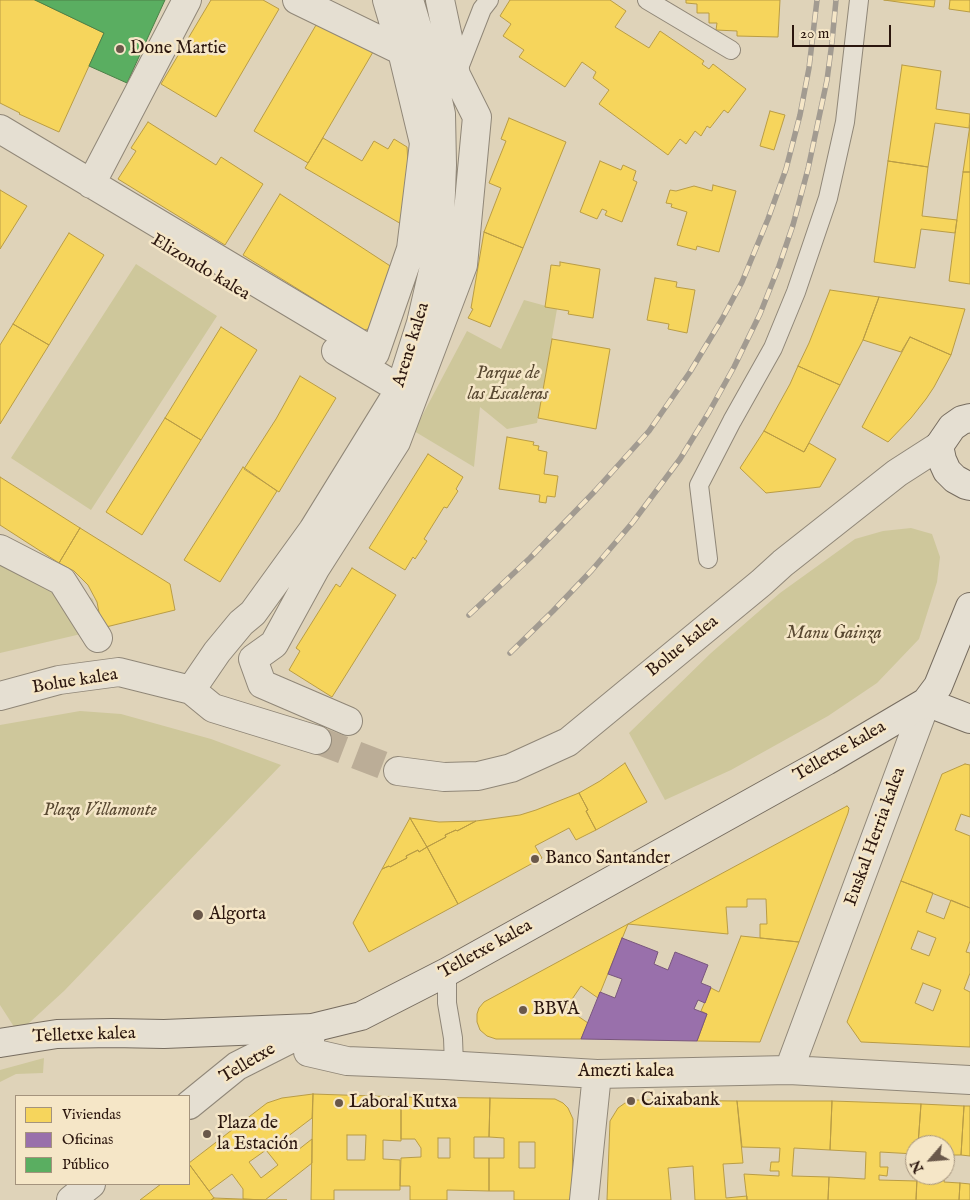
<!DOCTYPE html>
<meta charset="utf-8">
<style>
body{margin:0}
#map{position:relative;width:970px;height:1200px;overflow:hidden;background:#dfd3b9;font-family:"IM FELL English",serif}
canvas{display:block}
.legend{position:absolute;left:15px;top:1095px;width:175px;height:90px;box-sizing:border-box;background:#f5e6c7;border:1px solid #a4937d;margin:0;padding:6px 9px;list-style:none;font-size:15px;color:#2b160e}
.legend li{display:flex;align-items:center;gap:10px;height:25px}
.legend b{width:25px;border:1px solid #a4937d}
.north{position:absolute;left:905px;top:1135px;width:50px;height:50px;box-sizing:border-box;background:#f5e6c7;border:1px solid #a4937d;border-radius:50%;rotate:243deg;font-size:14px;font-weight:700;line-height:20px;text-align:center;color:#2b160e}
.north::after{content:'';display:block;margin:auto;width:18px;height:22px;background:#6a584a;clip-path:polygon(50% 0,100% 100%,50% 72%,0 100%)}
.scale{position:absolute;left:792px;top:25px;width:99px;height:22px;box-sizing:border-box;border:2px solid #2b160e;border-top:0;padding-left:6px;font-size:15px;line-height:18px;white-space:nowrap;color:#2b160e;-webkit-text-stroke:4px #f5e6c7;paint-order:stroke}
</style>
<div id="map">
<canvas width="970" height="1200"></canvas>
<ul class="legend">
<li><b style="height:14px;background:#f6d55c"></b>Viviendas</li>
<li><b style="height:14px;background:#9970ab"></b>Oficinas</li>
<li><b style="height:14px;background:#5aae61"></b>Público</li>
</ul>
<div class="north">N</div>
<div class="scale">20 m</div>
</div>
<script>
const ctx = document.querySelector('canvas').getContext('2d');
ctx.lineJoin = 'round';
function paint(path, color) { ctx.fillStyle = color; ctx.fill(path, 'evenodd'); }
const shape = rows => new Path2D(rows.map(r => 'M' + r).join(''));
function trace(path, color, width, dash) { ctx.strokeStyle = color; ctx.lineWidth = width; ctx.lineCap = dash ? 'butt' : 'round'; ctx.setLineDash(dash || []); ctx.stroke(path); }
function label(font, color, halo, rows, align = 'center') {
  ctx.font = font + ' "IM FELL English",serif'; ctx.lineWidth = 5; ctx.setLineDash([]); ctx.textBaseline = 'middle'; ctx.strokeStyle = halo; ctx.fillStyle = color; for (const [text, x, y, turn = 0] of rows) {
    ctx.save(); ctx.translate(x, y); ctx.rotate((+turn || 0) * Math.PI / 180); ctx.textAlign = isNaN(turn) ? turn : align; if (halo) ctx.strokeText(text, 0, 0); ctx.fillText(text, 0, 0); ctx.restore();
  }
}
const green = shape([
 [136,264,217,316,91,510,11,458],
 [524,300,557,309,537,423,507,429,480,407,474,467,414,431,467,331,501,349],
 [911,528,932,534,940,557,937,582,919,639,877,683,828,716,731,770,665,800,629,733,711,653,780,593,855,539,883,531],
 [0,544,93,599,98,630,0,653],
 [80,711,121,714,211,739,281,765,64,991,18,1033,0,1005,0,725],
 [44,1058,43,1073,16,1074,0,1082,0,1070]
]);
const homes = shape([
 [0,0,35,0,104,33,59,132,19,114,20,113,0,103,0,0],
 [211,0,263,0,279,9,216,117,161,84,211,0],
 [510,0,610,0,626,11,615,27,649,48,660,31,704,61,702,64,709,69,713,64,746,89,728,113,724,110,710,128,707,126,701,136,695,131,686,144,680,139,668,155,599,104,609,90,593,78,596,72,582,62,565,87,519,57,524,50,503,36,511,24,500,16,510,0],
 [686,0,780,0,778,37,737,36,737,31,716,30,717,23,709,23,709,13,697,13,697,4,686,3,686,0],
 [884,0,935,0,934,7,884,0],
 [950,0,970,0,970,12,949,9,950,0],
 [319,20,373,52,308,163,254,131,319,20],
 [902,65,941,71,936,109,970,114,969,128,935,123,928,167,888,161,902,65],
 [770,111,785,115,774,150,760,146,770,111],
 [509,118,566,142,523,248,484,232,501,188,489,183,506,141,501,139,509,118],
 [148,122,216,165,221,157,263,184,225,245,118,179,136,151,131,148,148,122],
 [970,125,970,172,963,172,970,125],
 [323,138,362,161,374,141,388,149,394,139,407,147,409,179,403,225,305,168,323,138],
 [600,161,621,170,623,165,636,171,633,180,637,182,622,222,605,215,607,211,602,209,597,219,580,212,600,161],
 [888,161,928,167,922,216,957,220,955,233,921,229,915,268,874,262,888,161],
 [963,172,970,172,970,284,949,281,963,172],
 [713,185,736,191,719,252,697,246,696,250,677,245,687,212,671,207,672,204,666,203,670,190,676,191,694,186,712,191,713,185],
 [0,190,27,206,0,249,0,190],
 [280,194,401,273,387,324,364,330,243,255,280,194],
 [484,232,523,248,490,327,468,318,473,309,471,308,484,232],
 [69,233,104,255,49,345,13,324,69,233],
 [560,262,600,269,593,318,568,314,569,311,545,307,551,265,560,266,560,262],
 [655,278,677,282,676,287,695,290,687,333,668,329,669,324,647,320,655,278],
 [830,290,879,297,863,340,840,385,798,366,809,343,830,290],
 [879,297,965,309,951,355,910,337,901,352,863,340,879,297],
 [13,324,49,345,0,424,0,345,13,324],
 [221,327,257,350,201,440,165,418,221,327],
 [910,337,951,355,934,387,926,399,911,418,888,442,862,427,910,337],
 [552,339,610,349,596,429,538,418,552,339],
 [798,366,840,385,804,452,764,431,790,384,798,366],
 [300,376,336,398,279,492,244,469,276,419,300,376],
 [165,418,201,440,142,535,106,512,165,418],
 [764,431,804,452,809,443,836,459,820,487,766,493,740,468,764,431],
 [507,437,534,442,533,445,539,446,538,450,547,452,544,474,558,476,555,497,547,496,546,503,539,502,540,495,499,489,507,437],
 [428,454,463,477,456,489,458,491,447,508,444,507,424,539,427,541,415,559,413,557,405,570,369,548,428,454],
 [243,467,277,491,220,582,184,560,243,467],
 [0,477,80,528,59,563,0,525,0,477],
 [80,528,170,584,175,610,102,628,97,602,88,585,74,571,59,563,80,528],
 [352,568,396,595,332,697,289,670,300,651,296,648,336,584,340,587,352,568],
 [625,763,647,802,596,830,586,811,588,810,579,793,600,781,625,763],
 [965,764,970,765,970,817,961,814,955,830,970,836,970,908,901,881,942,774,965,764],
 [579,793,588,810,586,811,596,830,576,840,569,828,535,846,542,858,458,904,427,847,446,837,445,835,456,830,457,831,476,821,520,815,536,810,579,793],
 [847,806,849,808,848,813,799,942,760,938,760,924,767,924,766,899,747,899,747,907,726,907,728,934,628,924,847,806],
 [410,818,439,822,476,821,457,831,456,830,445,835,446,837,427,847,410,818],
 [410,818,427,847,419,852,418,850,406,856,407,858,390,867,389,866,382,869,410,818],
 [427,847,458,904,369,952,353,923,382,869,389,866,390,867,407,858,406,856,418,850,419,852,427,847],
 [901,881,933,893,926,912,944,919,951,900,970,908,970,941,966,952,970,953,970,973,964,989,970,992,970,1047,862,1042,861,1042,847,1022,901,881],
 [918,931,936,938,929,956,911,949,918,931],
 [923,983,941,990,933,1011,915,1003,923,983],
 [628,924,598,998,581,986,566,1008,588,1023,581,1039,496,1039,487,1036,480,1030,477,1022,477,1014,479,1008,484,1002,628,924],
 [741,936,799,942,760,1042,697,1041,707,1014,701,1011,711,988,719,992,741,936],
 [313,1094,312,1118,287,1137,298,1150,312,1139,312,1163,265,1200,243,1199,243,1189,232,1174,209,1191,189,1164,189,1163,267,1103,282,1098,313,1094],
 [266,1150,278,1165,261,1178,249,1162,266,1150],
 [313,1094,401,1097,401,1141,383,1140,383,1159,400,1160,400,1190,334,1190,334,1200,311,1200,313,1094],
 [347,1135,366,1135,365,1160,347,1160,347,1135],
 [401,1097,490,1098,489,1137,474,1137,474,1158,489,1158,489,1191,447,1190,447,1200,410,1200,410,1186,400,1186,401,1158,421,1157,421,1148,415,1139,401,1139,401,1097],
 [438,1138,450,1138,450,1158,438,1158,438,1138],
 [490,1098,555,1099,563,1103,568,1108,573,1119,572,1200,514,1200,514,1191,489,1191,489,1158,504,1158,504,1138,489,1137,490,1098],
 [519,1142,535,1142,535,1168,519,1168,519,1142],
 [633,1100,737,1101,743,1163,723,1164,726,1198,747,1196,747,1200,695,1200,693,1166,668,1168,671,1200,607,1200,610,1121,618,1108,625,1103,633,1100],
 [737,1101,832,1101,830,1150,794,1148,792,1176,829,1177,828,1200,747,1200,744,1174,779,1176,779,1171,770,1171,771,1162,779,1162,780,1148,742,1147,737,1101],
 [832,1101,921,1104,918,1145,915,1145,915,1154,880,1152,880,1167,888,1167,887,1176,879,1175,879,1180,917,1181,916,1200,828,1200,829,1177,865,1179,866,1152,830,1150,832,1101],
 [921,1104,964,1106,961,1155,945,1155,945,1163,945,1145,918,1145,921,1104],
 [964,1106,970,1106,970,1156,961,1155,964,1106],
 [189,1164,214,1198,211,1200,140,1200,161,1184,189,1184,189,1164],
 [917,1175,945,1175,944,1182,960,1183,959,1200,916,1200,917,1175],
 [960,1183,970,1184,970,1200,959,1200,960,1183],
 [214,1198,265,1200,287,1200,211,1200,214,1198]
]);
const offices = shape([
 [622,938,658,952,654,964,668,970,675,952,708,965,701,983,711,987,705,1003,698,1000,694,1009,707,1014,697,1041,581,1039,600,992,615,998,622,979,608,974,622,938]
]);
const public = shape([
 [35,0,165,0,127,83,89,66,104,33,35,0]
]);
const streetTunnel = shape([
 [317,740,398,771]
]);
const lane = shape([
 [647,0,731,50],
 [457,73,482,9,489,0],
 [708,559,699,485,732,421,773,348,796,292,828,198,845,122,859,0],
 [447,972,447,1003,453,1038,454,1065]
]);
const street = shape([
 [297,0,402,51],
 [0,129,375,353,411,249,424,143,402,51,387,0],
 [91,184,187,0],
 [336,351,400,389],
 [0,549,62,581,98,638],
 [191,690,217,652,241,623,253,613,313,530,400,389,421,323,439,245,442,165,441,114,435,87,409,0],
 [0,696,59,680,119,672,191,690,213,708,317,740],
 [348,721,262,684,253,659,274,644,315,569,396,442,463,265,477,117,456,75,440,0],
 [398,771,444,777,478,776,511,768,568,742,761,583,783,563,897,473,939,446],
 [312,1028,308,1052,347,1061,445,1065,597,1074,789,1070,970,1080],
 [789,1070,926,702],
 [189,1105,237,1066,312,1028],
 [71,1200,91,1184],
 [584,1200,597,1074]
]);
const secondary = shape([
 [970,418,962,420,952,427,939,446,942,460,947,471,955,479,966,485,970,486],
 [926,702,970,719],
 [0,1043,57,1034,112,1033,164,1034,312,1028,361,1016,447,972,826,761,926,702,938,686,970,607]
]);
const rail = shape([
 [469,615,530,558,595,491,649,431,690,372,722,319,742,282,768,219,786,169,800,115,809,68,817,0],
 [510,653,553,611,592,570,633,522,680,459,709,412,734,367,760,314,779,266,793,225,808,169,827,80,832,42,836,0]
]);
const markers = [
 [120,49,5,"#6a584a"],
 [535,859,5,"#6a584a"],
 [198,915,6,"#6a584a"],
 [523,1010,5,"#6a584a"],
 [631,1101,5,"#6a584a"],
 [339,1103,5,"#6a584a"],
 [207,1134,5,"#6a584a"]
];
const poiNames = [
 ["Done Martie",130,49],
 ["Banco Santander",545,859],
 ["Algorta",209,915],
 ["BBVA",533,1010],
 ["Caixabank",641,1101],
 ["Laboral Kutxa",349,1103],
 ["Plaza de",217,1124],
 ["la Estación",217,1145]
];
const streetNames = [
 ["Elizondo kalea",200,268,31],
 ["Arene kalea",412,345,-73],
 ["Bolue kalea",683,647,-39],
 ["Bolue kalea",75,682,-9],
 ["Telletxe kalea",840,752,-30],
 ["Euskal Herria kalea",876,837,-70],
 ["Telletxe kalea",486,950,-29],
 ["Telletxe kalea",84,1036,-2],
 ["Telletxe",248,1064,-31],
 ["Amezti kalea",626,1072]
];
const parkNames = [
 ["Parque de",508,374],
 ["las Escaleras",508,395],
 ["Manu Gainza",834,634],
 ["Plaza Villamonte",100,811]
];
paint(green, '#cec79b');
paint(homes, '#f6d55c');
trace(homes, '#b99c45', 1);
paint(offices, '#9970ab');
trace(offices, '#78557c', 1);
paint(public, '#5aae61');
trace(public, '#4c8048', 1);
trace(streetTunnel, '#bbad97', 28, [28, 14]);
trace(lane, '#908778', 20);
trace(street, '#908778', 30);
trace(secondary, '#776d60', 30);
trace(lane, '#e5dfd2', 18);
trace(street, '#e5dfd2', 28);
trace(secondary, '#e5dfd2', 28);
trace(rail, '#a29b91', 5.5);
trace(rail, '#f5e6c7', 4, [11]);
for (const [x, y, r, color] of markers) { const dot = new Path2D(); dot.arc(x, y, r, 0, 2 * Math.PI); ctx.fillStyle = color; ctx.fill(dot); trace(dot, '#f5e6c7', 2); }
label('18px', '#2b160e', '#f5e6c7', poiNames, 'left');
label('18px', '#2b160e', '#f5e6c7', streetNames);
label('italic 18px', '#584831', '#f5e6c7', parkNames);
</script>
